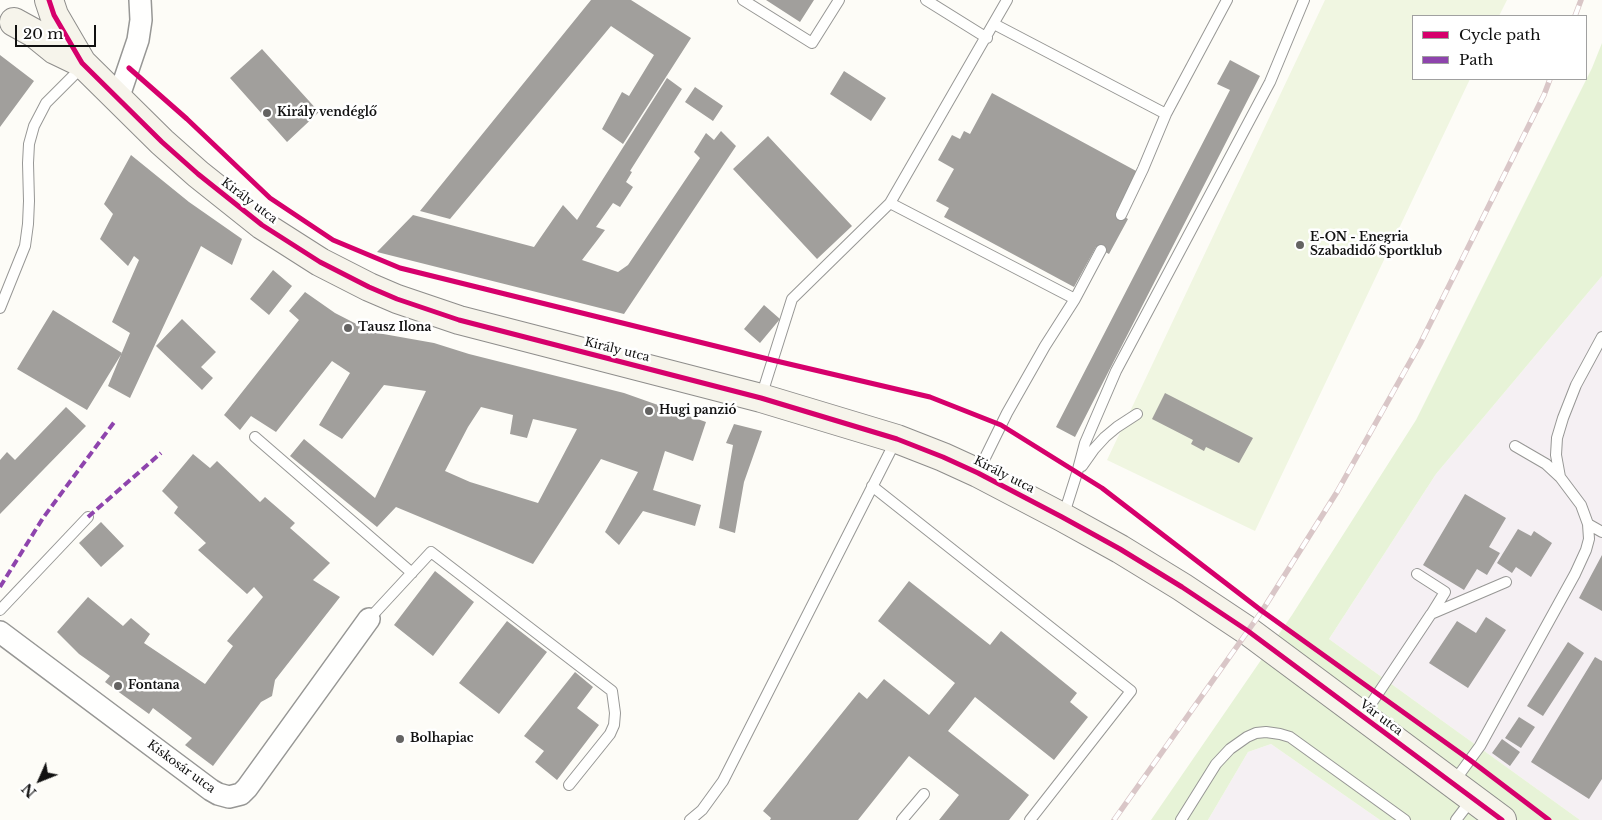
<!DOCTYPE html>
<meta charset="utf-8">
<style>
body{margin:0}
#map{position:relative;width:1602px;height:820px;overflow:hidden;background:#fdfcf7;font-family:"Libre Baskerville",serif}
canvas{display:block}
.legend{position:absolute;left:1412px;top:15px;width:175px;height:65px;box-sizing:border-box;background:#fff;border:1px solid #a0a0a0;margin:0;padding:6px 9px;list-style:none;font-size:15px;color:#111}
.legend li{display:flex;align-items:center;gap:10px;height:25px}
.legend b{width:25px;border:1px solid #a0a0a0}
.north{position:absolute;left:15px;top:755px;width:50px;height:50px;-webkit-text-stroke:4px #fff;paint-order:stroke;rotate:226deg;font-size:14px;font-weight:700;line-height:20px;text-align:center;color:#111}
.north::after{content:'';display:block;margin:auto;width:18px;height:22px;background:#111;clip-path:polygon(50% 0,100% 100%,50% 72%,0 100%)}
.scale{position:absolute;left:15px;top:25px;width:81px;height:22px;box-sizing:border-box;border:2px solid #111;border-top:0;padding-left:6px;font-size:15px;line-height:18px;white-space:nowrap;color:#111;-webkit-text-stroke:4px #fff;paint-order:stroke}
</style>
<div id="map">
<canvas width="1602" height="820"></canvas>
<ul class="legend">
<li><b style="height:6px;background:#d6006c"></b>Cycle path</li>
<li><b style="height:6px;background:#8e44ad"></b>Path</li>
</ul>
<div class="north">N</div>
<div class="scale">20 m</div>
</div>
<script>
const ctx = document.querySelector('canvas').getContext('2d');
ctx.lineJoin = 'round';
function paint(path, color) { ctx.fillStyle = color; ctx.fill(path, 'evenodd'); }
const shape = rows => new Path2D(rows.map(r => 'M' + r).join(''));
function trace(path, color, width, dash) { ctx.strokeStyle = color; ctx.lineWidth = width; ctx.lineCap = dash ? 'butt' : 'round'; ctx.setLineDash(dash || []); ctx.stroke(path); }
function label(font, color, halo, rows, align = 'center') {
  ctx.font = font + ' "Libre Baskerville",serif'; ctx.lineWidth = 5; ctx.setLineDash([]); ctx.textBaseline = 'middle'; ctx.strokeStyle = halo; ctx.fillStyle = color; for (const [text, x, y, turn = 0] of rows) {
    ctx.save(); ctx.translate(x, y); ctx.rotate((+turn || 0) * Math.PI / 180); ctx.textAlign = isNaN(turn) ? turn : align; if (halo) ctx.strokeText(text, 0, 0); ctx.fillText(text, 0, 0); ctx.restore();
  }
}
const industrial = shape([
 [1602,276,1602,820,1580,820,1329,639,1436,474],
 [1271,744,1380,820,1208,820,1248,752]
]);
const green = shape([
 [1602,43,1602,276,1436,474,1329,639,1580,820,1380,820,1271,744,1248,752,1208,820,1151,820,1292,615,1416,420,1592,68]
]);
const pitch = shape([
 [1325,0,1507,0,1499,16,1413,16,1413,79,1470,79,1255,531,1107,460]
]);
const building = shape([
 [591,0,631,0,691,38,623,144,602,129,622,92,629,96,654,55,611,26,450,219,420,211],
 [766,0,814,0,800,22],
 [262,49,319,112,287,142,230,78],
 [0,55,34,81,0,127],
 [1230,60,1260,76,1075,437,1056,427,1230,90,1217,84],
 [844,71,886,98,871,121,830,94],
 [667,78,682,89,630,171,632,172,626,182,633,187,620,207,613,203,596,227,605,230,582,260,618,272,628,265,700,158,694,152,706,133,714,140,721,131,736,146,624,314,377,252,413,215,534,247,563,205,577,220],
 [695,87,723,106,713,121,685,102],
 [992,93,1138,172,1116,212,1128,219,1109,254,1096,247,1074,287,944,217,949,208,936,201,954,169,938,160,952,135,960,139,964,131,970,134],
 [768,136,852,226,817,259,733,169],
 [131,155,189,202,242,239,232,265,201,246,130,398,108,386,130,333,112,322,139,260,134,256,128,266,100,239,113,214,104,204],
 [273,270,292,286,269,315,250,299],
 [305,292,335,313,372,332,434,343,469,354,624,393,706,422,693,461,665,451,653,490,701,505,695,526,643,511,619,545,605,532,638,472,601,459,533,564,396,507,377,527,290,456,304,439,375,498,426,391,384,385,342,439,319,425,350,373,332,361,276,432,251,416,240,430,224,415,299,320,289,311],
 [481,407,513,415,510,434,527,438,533,419,577,429,538,503,470,482,445,471,468,427],
 [764,305,780,319,760,343,744,329],
 [53,310,122,353,87,410,17,369],
 [182,319,216,352,201,367,213,378,202,390,156,346],
 [1165,393,1253,438,1239,463,1206,447,1204,451,1191,444,1193,440,1152,419],
 [66,407,86,426,0,514,0,460,7,452,15,460],
 [734,424,762,431,744,482,735,533,719,528,733,445,726,443],
 [193,454,210,468,217,461,260,502,265,497,295,523,290,528,330,563,313,580,340,597,275,680,272,696,261,702,213,766,185,745,192,738,153,708,149,714,105,682,110,676,79,654,57,632,88,597,123,626,131,618,150,634,144,643,205,684,233,646,227,641,263,597,254,587,247,594,198,550,206,543,174,513,178,507,162,491],
 [1465,494,1506,518,1489,547,1500,553,1487,575,1477,569,1464,590,1423,565],
 [101,522,124,546,101,567,79,543],
 [1518,529,1531,536,1534,531,1552,543,1531,577,1516,567,1512,573,1497,563],
 [1602,555,1602,611,1579,598],
 [435,571,474,602,433,656,394,625],
 [909,581,990,645,1001,631,1077,693,1070,702,1088,717,1054,760,975,697,948,731,1029,795,1009,820,939,820,959,795,909,756,858,820,770,820,771,818,763,811,859,692,867,699,884,679,929,715,955,683,878,621],
 [1486,617,1506,630,1468,688,1429,663,1457,621,1476,633],
 [507,621,547,652,499,714,459,683],
 [1568,642,1584,653,1543,716,1527,706],
 [1595,657,1602,661,1602,779,1589,799,1531,762],
 [575,672,593,687,577,708,599,725,557,780,535,762,544,751,524,736],
 [1519,717,1535,727,1521,748,1505,738],
 [1502,739,1520,752,1510,766,1492,753]
]);
const service = shape([
 [743,0,812,43,839,0],
 [926,0,987,38],
 [994,24,1166,114],
 [890,203,1075,299],
 [1121,215,1143,169,1166,114,1227,0],
 [0,308,25,246,28,224,29,201,28,163,29,144,34,126,46,103,83,66],
 [761,397,792,299,890,203,1007,0],
 [255,437,412,573],
 [1515,446,1546,464,1560,477],
 [1082,466,1094,449,1105,437,1117,427,1137,414],
 [978,472,1007,413,1045,346,1075,299,1101,250],
 [872,486,1131,691,1030,820],
 [1063,517,1077,473,1085,443,1116,371,1270,82,1304,0],
 [1588,524,1602,532],
 [1417,574,1445,592,1432,613],
 [0,610,88,517],
 [369,619,431,552,612,691,615,713,614,725,610,734,569,785],
 [1363,716,1431,614,1506,582],
 [1453,783,1480,746,1575,574,1586,550,1589,539,1588,524,1581,505,1560,477,1556,455,1557,438,1563,418,1576,385,1602,337],
 [690,820,702,810,723,781,896,440],
 [902,820,924,794],
 [1181,820,1216,764,1230,749,1247,737,1256,733,1266,732,1280,734,1290,737,1405,820],
 [1456,820,1472,799]
]);
const minor = shape([
 [118,99,138,40,141,20,140,0],
 [0,632,211,790,218,794,229,797,241,794,247,788,369,619]
]);
const secondary = shape([
 [49,0,54,15,82,63,162,142,198,174,262,225,320,262,369,287,397,299,459,320,761,398,897,439,943,457,978,473,1062,517,1120,549,1182,587,1248,631,1502,820],
 [14,22,34,33,55,50,80,62]
]);
const rail = shape([
 [1575,16,1581,0],
 [1114,820,1262,611,1337,492,1420,344,1544,95,1550,79]
]);
const quiet = shape([
 [88,517,161,453],
 [0,587,43,518,115,421]
]);
const cycleway = shape([
 [49,0,54,15,82,63,162,142,198,174,262,225,320,262,369,287,397,299,459,320,761,398,897,439,943,457,978,473,1062,517,1120,549,1182,587,1248,631,1502,820],
 [129,68,187,119,270,198,333,240,400,268,772,360,930,397,1001,425,1102,488,1262,611,1470,760,1549,820]
]);
const markers = [
 [267,113,5,"#646362"],
 [1300,245,5,"#646362"],
 [348,328,5,"#646362"],
 [649,411,5,"#646362"],
 [118,686,5,"#646362"],
 [400,739,5,"#646362"]
];
const poiNames = [
 ["Király vendéglő",277,113],
 ["E-ON - Enegria",1310,238],
 ["Szabadidő Sportklub",1310,252],
 ["Tausz Ilona",358,328],
 ["Hugi panzió",659,411],
 ["Fontana",128,686],
 ["Bolhapiac",410,739]
];
const streetNames = [
 ["Király utca",249,201,37],
 ["Király utca",617,350,14],
 ["Király utca",1004,475,27],
 ["Vár utca",1381,718,37],
 ["Kiskosár utca",181,767,36]
];
paint(industrial, '#f5f0f3');
paint(green, '#e7f3d7');
paint(pitch, '#f0f6e1');
paint(building, '#a19f9c');
trace(service, '#979795', 12);
trace(minor, '#979795', 24);
trace(secondary, '#8e8d8b', 30);
trace(service, '#fffffe', 10);
trace(minor, '#fffffe', 21);
trace(secondary, '#f6f4eb', 28);
trace(rail, '#d9c6c7', 5.5);
trace(rail, '#fff', 4, [11]);
trace(quiet, '#8e44ad', 4, [8, 4]);
trace(cycleway, '#d6006c', 5);
for (const [x, y, r, color] of markers) { const dot = new Path2D(); dot.arc(x, y, r, 0, 2 * Math.PI); ctx.fillStyle = color; ctx.fill(dot); trace(dot, '#fff', 2); }
label('bold 12px', '#111', '#fff', poiNames, 'left');
label('12px', '#111', '#fff', streetNames);
</script>
